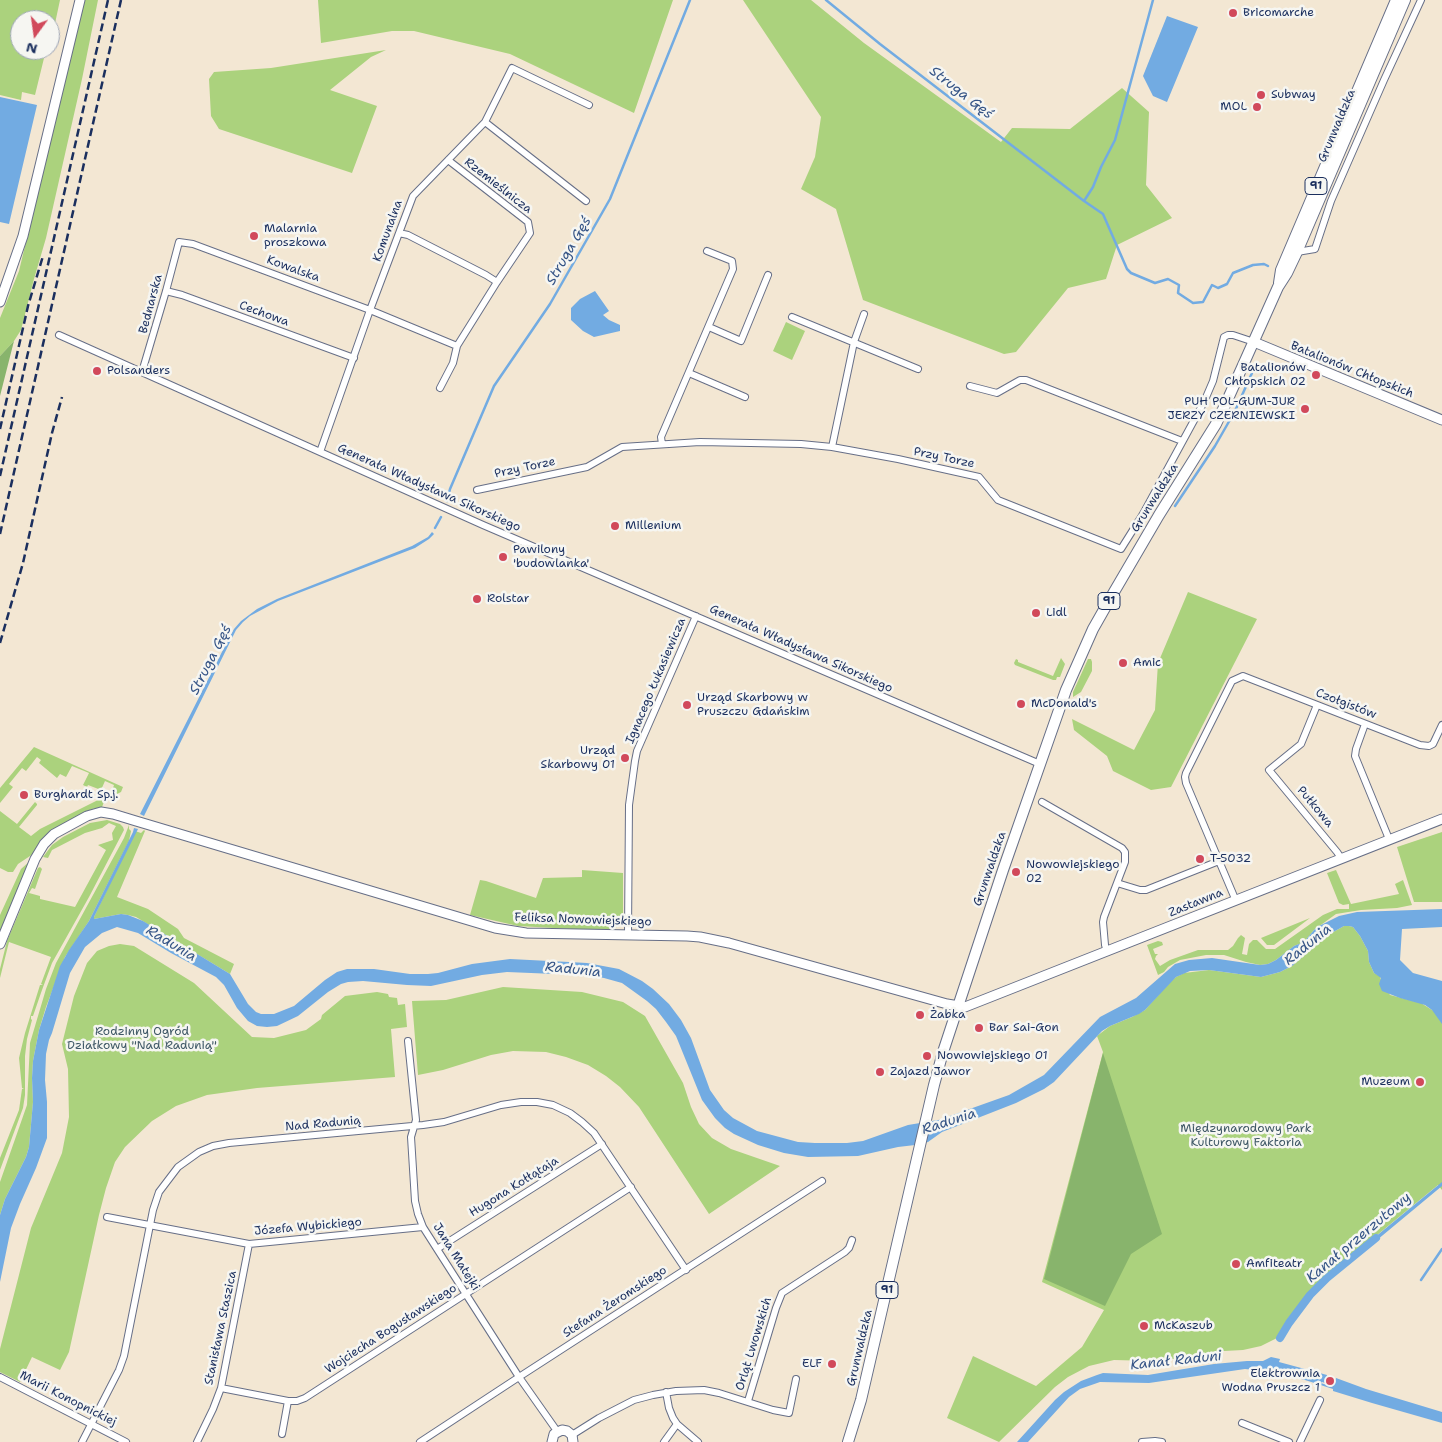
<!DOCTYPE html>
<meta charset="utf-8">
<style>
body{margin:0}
#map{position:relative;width:1442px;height:1442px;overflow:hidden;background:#f3e7d3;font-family:"Shantell Sans",sans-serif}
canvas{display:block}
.north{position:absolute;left:10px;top:10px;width:50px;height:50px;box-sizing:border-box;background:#f6f6f2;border:1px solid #9ea6b7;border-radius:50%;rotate:194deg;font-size:14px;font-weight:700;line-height:20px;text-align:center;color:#1b2f5e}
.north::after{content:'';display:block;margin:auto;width:18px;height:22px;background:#d1495b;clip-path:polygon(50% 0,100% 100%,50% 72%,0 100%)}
</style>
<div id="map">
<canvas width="1442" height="1442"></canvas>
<div class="north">N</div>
</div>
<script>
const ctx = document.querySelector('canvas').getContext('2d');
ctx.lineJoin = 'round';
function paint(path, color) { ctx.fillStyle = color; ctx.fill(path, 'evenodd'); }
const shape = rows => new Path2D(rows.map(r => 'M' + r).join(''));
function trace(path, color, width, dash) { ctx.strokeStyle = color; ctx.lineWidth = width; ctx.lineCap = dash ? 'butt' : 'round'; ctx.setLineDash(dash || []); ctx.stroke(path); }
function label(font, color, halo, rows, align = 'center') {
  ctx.font = font + ' "Shantell Sans",sans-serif'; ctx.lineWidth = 5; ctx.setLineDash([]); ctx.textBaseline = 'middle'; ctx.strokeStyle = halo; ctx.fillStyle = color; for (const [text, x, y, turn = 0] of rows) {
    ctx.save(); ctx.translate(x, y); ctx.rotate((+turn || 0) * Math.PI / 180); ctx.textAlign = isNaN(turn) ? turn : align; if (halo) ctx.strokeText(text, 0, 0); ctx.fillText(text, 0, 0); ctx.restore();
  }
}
const green = shape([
 [0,0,60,0,50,47,50,20,20,20,20,50,46,50,35,95,22,92,21,100,0,95],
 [84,0,98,0,82,79,46,238,34,279,21,330,14,341,0,356,0,318,19,271],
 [318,0,673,0,634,113,510,54,414,31,392,31,321,43],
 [743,0,811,0,864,43,1001,142,1012,128,1070,129,1122,88,1149,112,1146,185,1172,218,1117,245,1106,279,1068,288,1016,352,1004,354,863,300,836,209,801,189,815,157,821,117],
 [386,50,371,57,330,90,377,106,352,173,219,129,211,116,209,79,214,72,271,68],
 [786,322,805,331,792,360,773,351],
 [1188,592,1257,619,1171,787,1151,790,1113,771,1107,756,1074,730,1072,719,1134,750,1155,710,1158,663],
 [1061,658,1065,664,1060,677,1057,677,1056,680,1053,680,1015,665,1014,663,1016,659,1018,660,1018,662,1053,676],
 [1088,659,1091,659,1092,662,1092,671,1081,692,1073,697,1073,692],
 [34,747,123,787,121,792,113,796,114,792,112,791,114,785,105,781,101,790,88,785,87,787,83,785,89,773,72,766,66,777,60,774,57,778,39,763,41,760,37,757,26,771,22,768,9,784,13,787,0,803,0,788],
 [100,799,104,802,102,807,92,809,61,825,41,841,33,854,18,864,13,872,8,872,0,868,0,811,17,824,35,802,37,804,37,805,19,827,31,836,40,829],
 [107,820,120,824,123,827,124,830,89,897,52,963,42,990,33,1016,31,1016,31,1019,32,1020,27,1039,25,1056,25,1095,23,1108,0,1170,0,1158,19,1110,22,1089,24,1089,22,1088,19,1058,25,1033,40,985,43,985,41,984,51,957,9,942,0,978,0,969,7,941,38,868,40,867,42,869,35,889,32,888,29,893,40,896,40,899,75,907,106,850,98,845,113,840,112,833,116,826,109,823,102,828,85,833,52,850,48,858,43,857,52,845,63,837,90,823],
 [129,825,129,829,131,831,129,841,89,921,65,957,46,1007,39,1030,33,1061,32,1078,33,1102,29,1147,26,1157,5,1199,0,1215,0,1182,27,1105,30,1043,46,989,56,963,124,838],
 [144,830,145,831,117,897,148,909,178,929,184,938,234,964,230,974,136,917,128,915,121,914,94,919,94,917,135,831,141,833],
 [1442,832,1442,902,1414,902,1397,847],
 [30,861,1,931,0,930,0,915,21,869],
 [582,870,623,873,623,914,620,925,615,928,608,931,518,926,470,915,480,880,486,881,536,898,543,878,582,877],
 [1336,870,1351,904,1399,894,1395,884,1403,880,1412,905,1397,908,1361,910,1336,914,1314,930,1304,942,1294,946,1276,960,1268,964,1260,965,1246,962,1224,955,1206,955,1180,960,1168,967,1164,972,1158,975,1147,945,1158,941,1162,942,1163,945,1153,949,1155,954,1158,954,1156,956,1155,959,1160,966,1170,960,1198,950,1228,950,1233,946,1238,938,1241,935,1245,938,1242,954,1247,955,1249,944,1253,940,1257,940,1266,949,1275,949,1323,915,1337,909,1349,909,1349,904,1343,905,1339,903,1327,873],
 [1310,918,1274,945,1267,945,1261,938],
 [1344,926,1349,926,1353,927,1360,936,1368,951,1369,962,1374,973,1380,976,1381,980,1390,995,1421,1003,1432,1010,1442,1013,1442,1190,1438,1185,1326,1277,1289,1317,1277,1338,1261,1346,1243,1350,1224,1351,1181,1358,1153,1361,1114,1360,1089,1366,1068,1377,1055,1387,999,1442,947,1418,973,1356,1036,1386,1082,1347,1104,1310,1042,1282,1103,1052,1097,1036,1110,1026,1132,1017,1145,1010,1170,982,1176,977,1184,973,1209,970,1261,977,1280,972,1292,966,1328,935],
 [120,944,134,946,194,983,252,1037,274,1038,306,1030,321,1019,322,1015,345,996,377,992,388,994,389,997,397,998,398,1005,405,1004,407,1027,391,1029,395,1077,257,1088,207,1095,176,1106,152,1121,125,1147,115,1162,106,1188,99,1215,69,1352,60,1370,32,1357,20,1382,0,1372,0,1349,31,1228,62,1153,69,1117,68,1069,62,1044,74,996,87,963,97,951,109,946],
 [503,987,582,992,623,1002,645,1016,683,1083,691,1107,699,1124,712,1138,731,1149,780,1166,709,1214,639,1107,620,1087,606,1076,588,1065,566,1057,546,1052,513,1051,491,1055,443,1070,418,1075,412,1001,446,1000]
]);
const forest = shape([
 [14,341,0,396,0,356],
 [1103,1053,1162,1234,1131,1254,1105,1306,1044,1279]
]);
const water = shape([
 [1167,16,1198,27,1167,102,1153,96,1143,76],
 [0,97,37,105,9,224,0,222],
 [595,291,609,311,603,315,609,320,620,325,620,331,594,337,583,331,571,320,571,308,580,299],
 [432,532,434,534,429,539,415,548,278,601,250,616,243,622,236,630,144,816,140,814,227,642,234,629,241,621,257,609,277,599,412,546,428,537],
 [134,828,138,829,94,917,94,919,121,914,128,915,143,921,230,974,248,1004,256,1012,261,1014,274,1014,294,1006,325,980,337,972,347,969,374,969,410,974,428,974,438,973,472,964,510,959,569,962,587,963,619,969,642,981,653,989,669,1004,681,1020,691,1038,710,1090,724,1110,733,1118,757,1131,798,1142,815,1143,847,1143,863,1141,908,1125,944,1119,950,1116,1009,1095,1044,1075,1100,1017,1136,998,1175,964,1189,960,1212,958,1260,965,1268,964,1276,960,1294,946,1304,942,1314,930,1319,926,1339,916,1357,912,1442,909,1442,927,1402,929,1400,960,1413,973,1442,981,1442,1024,1432,1010,1425,1005,1400,998,1382,991,1379,984,1381,978,1374,973,1369,962,1368,951,1360,936,1353,927,1349,926,1344,926,1328,935,1292,966,1280,972,1261,977,1209,970,1190,971,1176,977,1145,1010,1139,1014,1110,1026,1102,1031,1054,1082,1044,1089,1016,1103,942,1132,928,1142,915,1145,898,1147,858,1156,808,1157,784,1153,758,1145,734,1134,725,1128,715,1118,702,1100,676,1036,666,1022,656,1009,647,1001,622,983,604,978,576,973,555,974,507,972,482,975,431,986,407,985,363,981,348,982,341,984,328,992,298,1016,277,1026,267,1027,257,1026,248,1021,237,1008,224,985,216,977,171,953,138,933,117,927,102,933,85,947,70,973,52,1033,49,1040,46,1054,45,1080,47,1102,47,1138,36,1168,20,1204,11,1228,0,1282,0,1215,5,1199,26,1157,29,1147,33,1102,32,1078,33,1061,39,1030,60,966,69,950,89,921,133,832],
 [1442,1182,1442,1186,1371,1245,1369,1242],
 [1271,1357,1280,1359,1279,1362,1327,1375,1325,1383,1322,1382,1321,1383,1332,1387,1336,1378,1366,1389,1442,1412,1442,1423,1372,1403,1333,1391,1333,1389,1305,1380,1274,1372,1245,1369,1149,1383,1100,1382,1080,1389,1069,1397,1028,1442,1017,1442,1055,1400,1064,1392,1081,1381,1097,1375,1103,1373,1148,1375,1214,1364,1247,1361,1263,1361]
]);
const stream = shape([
 [826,0,880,44,1084,201,1103,214,1127,269,1131,273,1155,283,1168,279,1179,285,1178,293,1193,303,1203,302,1212,285,1218,288,1227,284,1233,273,1253,265,1264,264,1268,266],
 [1084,201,1093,187,1101,167,1115,140,1153,0],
 [447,501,450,489,494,386,550,304,610,199,690,0],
 [1175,506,1215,446,1235,411,1256,364],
 [435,528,441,517],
 [1421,1280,1442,1249]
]);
const canal = shape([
 [1280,1338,1289,1323,1310,1295,1327,1278,1376,1238]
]);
const street = shape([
 [485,122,586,201],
 [399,233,408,235,486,275,497,282],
 [1297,252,1315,249,1331,201,1384,80,1421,0],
 [166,291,182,295,354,358],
 [792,317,918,369],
 [709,327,741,341,768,275],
 [59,335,483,525,1040,764],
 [142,372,166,291,179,242,193,244,370,310,457,346],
 [689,373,745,397],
 [970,386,997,393,1020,380,1026,380,1182,441],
 [440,388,453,363,457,346,497,282,530,233,528,222,448,160],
 [662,444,661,437,733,269,732,261,707,251],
 [832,447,854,342,864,314],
 [320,452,370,310,413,196,485,122,512,68,589,105],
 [477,490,587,467,622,447,700,442,801,444,832,447,898,459,979,477,998,500,1121,549,1143,514,1204,402,1213,381,1224,337,1228,335,1233,335,1254,342],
 [1317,705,1301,744,1269,770,1337,852,1341,858],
 [1365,724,1356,749,1355,756,1389,839],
 [1042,802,1122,848,1125,852,1125,862,1104,917,1103,922,1105,945,1107,952],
 [1117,883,1140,890,1146,890,1219,861],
 [1236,901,1186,783,1185,777,1186,773,1232,681,1243,676,1420,745,1429,746,1433,744,1442,725],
 [628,934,629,805,635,761,637,751,696,616],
 [408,1041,416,1120,411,1137,415,1201,418,1214,423,1227,437,1249,519,1377,557,1431],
 [107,1217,249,1244,423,1227],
 [437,1249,602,1144],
 [0,1377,126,1442],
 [221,1388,288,1401,297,1401,305,1398,631,1187],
 [666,1392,669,1408,673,1418,677,1424,698,1442],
 [748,1401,776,1308,782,1293,845,1252,849,1248,852,1240],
 [1242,1423,1289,1442],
 [282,1434,288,1401],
 [572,1435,599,1418,634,1400,653,1395,676,1391,704,1390,719,1393,773,1410,789,1413,796,1379],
 [82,1442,119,1370,124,1356,153,1210,159,1192,178,1167,199,1152,213,1146,229,1143,423,1125,444,1122,501,1105,521,1102,537,1102,553,1105,570,1113,582,1122,594,1133,686,1270],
 [197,1442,213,1409,221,1388,249,1244],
 [420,1442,519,1377,822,1181],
 [664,1442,677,1424],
 [1142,1442,1155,1441,1162,1442],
 [1300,1442,1320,1400]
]);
const secondary = shape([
 [0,302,23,236,80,0],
 [1254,342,1442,420],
 [0,944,35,859,44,844,54,834,87,816,101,812,113,814,136,821,495,928,526,933,687,936,700,937,729,943,947,1004,965,1007,1442,819],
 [552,1442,554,1434,562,1430,567,1431,572,1435,573,1442]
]);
const primary = shape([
 [1279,283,1281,270,1396,0],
 [848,1442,861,1400,934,1085,943,1052,1003,870,1066,690,1093,629,1114,592,1159,515,1216,424,1227,401,1278,287,1287,273,1297,252,1405,0]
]);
const rail = shape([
 [0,429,28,306,43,256],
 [0,476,108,0],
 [0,534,121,0],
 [0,643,23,563,52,433,62,397]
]);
const markers = [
 [1233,13,5,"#d1495b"],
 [1261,95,5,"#d1495b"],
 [1257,107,5,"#d1495b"],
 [254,236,5,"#d1495b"],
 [97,371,5,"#d1495b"],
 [1316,375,5,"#d1495b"],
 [1305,409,5,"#d1495b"],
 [615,526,5,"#d1495b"],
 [503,557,5,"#d1495b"],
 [477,599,5,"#d1495b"],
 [1036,613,5,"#d1495b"],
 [1123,663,5,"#d1495b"],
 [1021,704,5,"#d1495b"],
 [687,705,5,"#d1495b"],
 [625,758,5,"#d1495b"],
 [24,795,5,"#d1495b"],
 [1200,859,5,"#d1495b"],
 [1016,872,5,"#d1495b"],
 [920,1015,5,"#d1495b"],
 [979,1028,5,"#d1495b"],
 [927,1056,5,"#d1495b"],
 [880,1072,5,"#d1495b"],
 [1420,1082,5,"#d1495b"],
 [1236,1264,5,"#d1495b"],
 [1144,1326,5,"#d1495b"],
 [832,1364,5,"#d1495b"],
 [1330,1381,5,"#d1495b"]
];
const shields = [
 [1316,186,22],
 [1109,601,22],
 [887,1290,22]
];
const shieldNames = [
 ["91",1316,186],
 ["91",1109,601],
 ["91",887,1290]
];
const poiNames = [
 ["Bricomarche",1243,13],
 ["Subway",1271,95],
 ["MOL",1247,107,"right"],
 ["Malarnia",264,229],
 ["proszkowa",264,243],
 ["Batalionów",1306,368,"right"],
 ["Chłopskich 02",1306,382,"right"],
 ["Polsanders",107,371],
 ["PUH POL-GUM-JUR",1295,402,"right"],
 ["JERZY CZERNIEWSKI",1295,416,"right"],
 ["Millenium",625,526],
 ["Pawilony",513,550],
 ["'budowlanka'",513,564],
 ["Rolstar",487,599],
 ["Lidl",1046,613],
 ["Amic",1133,663],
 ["Urząd Skarbowy w",697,698],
 ["Pruszczu Gdańskim",697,712],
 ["McDonald's",1031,704],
 ["Urząd",615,751,"right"],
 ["Skarbowy 01",615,765,"right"],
 ["Burghardt Sp.j.",34,795],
 ["T-5032",1210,859],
 ["Nowowiejskiego",1026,865],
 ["02",1026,879],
 ["Żabka",930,1015],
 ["Bar Sai-Gon",989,1028],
 ["Nowowiejskiego 01",937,1056],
 ["Zajazd Jawor",890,1072],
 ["Muzeum",1410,1082,"right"],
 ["Amfiteatr",1246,1264],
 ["McKaszub",1154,1326],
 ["ELF",822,1364,"right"],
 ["Elektrownia",1320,1374,"right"],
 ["Wodna Pruszcz 1",1320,1388,"right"]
];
const streetNames = [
 ["Grunwaldzka",1337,126,-67],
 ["Rzemieślnicza",498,186,38],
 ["Komunalna",388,231,-70],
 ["Kowalska",293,269,20],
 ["Bednarska",151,304,-75],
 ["Cechowa",264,314,20],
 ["Batalionów Chłopskich",1352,370,22],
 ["Przy Torze",944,458,12],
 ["Przy Torze",525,468,-12],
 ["Generała Władysława Sikorskiego",429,488,24],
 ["Grunwaldzka",1155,498,-58],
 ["Generała Władysława Sikorskiego",801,649,24],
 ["Ignacego Łukasiewicza",656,681,-67],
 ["Czołgistów",1346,704,21],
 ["Pułkowa",1315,807,50],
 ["Grunwaldzka",990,869,-71],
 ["Zastawna",1196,903,-22],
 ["Feliksa Nowowiejskiego",583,920,2],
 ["Nad Radunią",323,1124,-5],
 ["Hugona Kołłątaja",514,1187,-32],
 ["Józefa Wybickiego",308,1227,-5],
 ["Jana Matejki",456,1257,58],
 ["Stefana Żeromskiego",615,1302,-33],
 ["Stanisława Staszica",221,1328,-78],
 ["Wojciecha Bogusławskiego",391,1329,-33],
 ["Orląt Lwowskich",754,1344,-73],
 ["Grunwaldzka",860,1348,-77],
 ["Marii Konopnickiej",68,1399,27]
];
const parkNames = [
 ["Rodzinny Ogród",142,1032],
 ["Działkowy \"Nad Radunią\"",142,1046],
 ["Międzynarodowy Park",1246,1129],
 ["Kulturowy Faktoria",1246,1143]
];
const waterNames = [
 ["Struga Gęś",961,93,38],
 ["Struga Gęś",569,251,-60],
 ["Struga Gęś",211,660,-63],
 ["Radunia",171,944,31],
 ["Radunia",1308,945,-39],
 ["Radunia",573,970,6],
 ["Radunia",949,1122,-18],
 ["Kanał przerzutowy",1359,1238,-40],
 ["Kanał Raduni",1176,1361,-6]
];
paint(green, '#abd27d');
paint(forest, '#88b46c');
paint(water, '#72abe2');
trace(stream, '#72abe2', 2.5);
trace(canal, '#72abe2', 8);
trace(street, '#676f87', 8);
trace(secondary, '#676f87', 11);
trace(primary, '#676f87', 12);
trace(street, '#fff', 6);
trace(secondary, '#fff', 9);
trace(primary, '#fff', 10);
trace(rail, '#1b2f5e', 2.5, [8, 4]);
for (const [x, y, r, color] of markers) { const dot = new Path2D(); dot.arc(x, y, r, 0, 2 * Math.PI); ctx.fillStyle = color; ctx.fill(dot); trace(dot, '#f6f6f2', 2); }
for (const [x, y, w] of shields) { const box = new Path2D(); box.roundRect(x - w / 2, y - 8.5, w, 17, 4); ctx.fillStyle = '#f6f6f2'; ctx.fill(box); trace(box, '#1b2f5e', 1); }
label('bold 11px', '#1b2f5e', null, shieldNames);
label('12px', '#1b2f5e', '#f6f6f2', poiNames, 'left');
label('12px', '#1b2f5e', '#f6f6f2', streetNames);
label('12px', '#3f5866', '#f6f6f2', parkNames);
label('italic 14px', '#355486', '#f6f6f2', waterNames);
</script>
